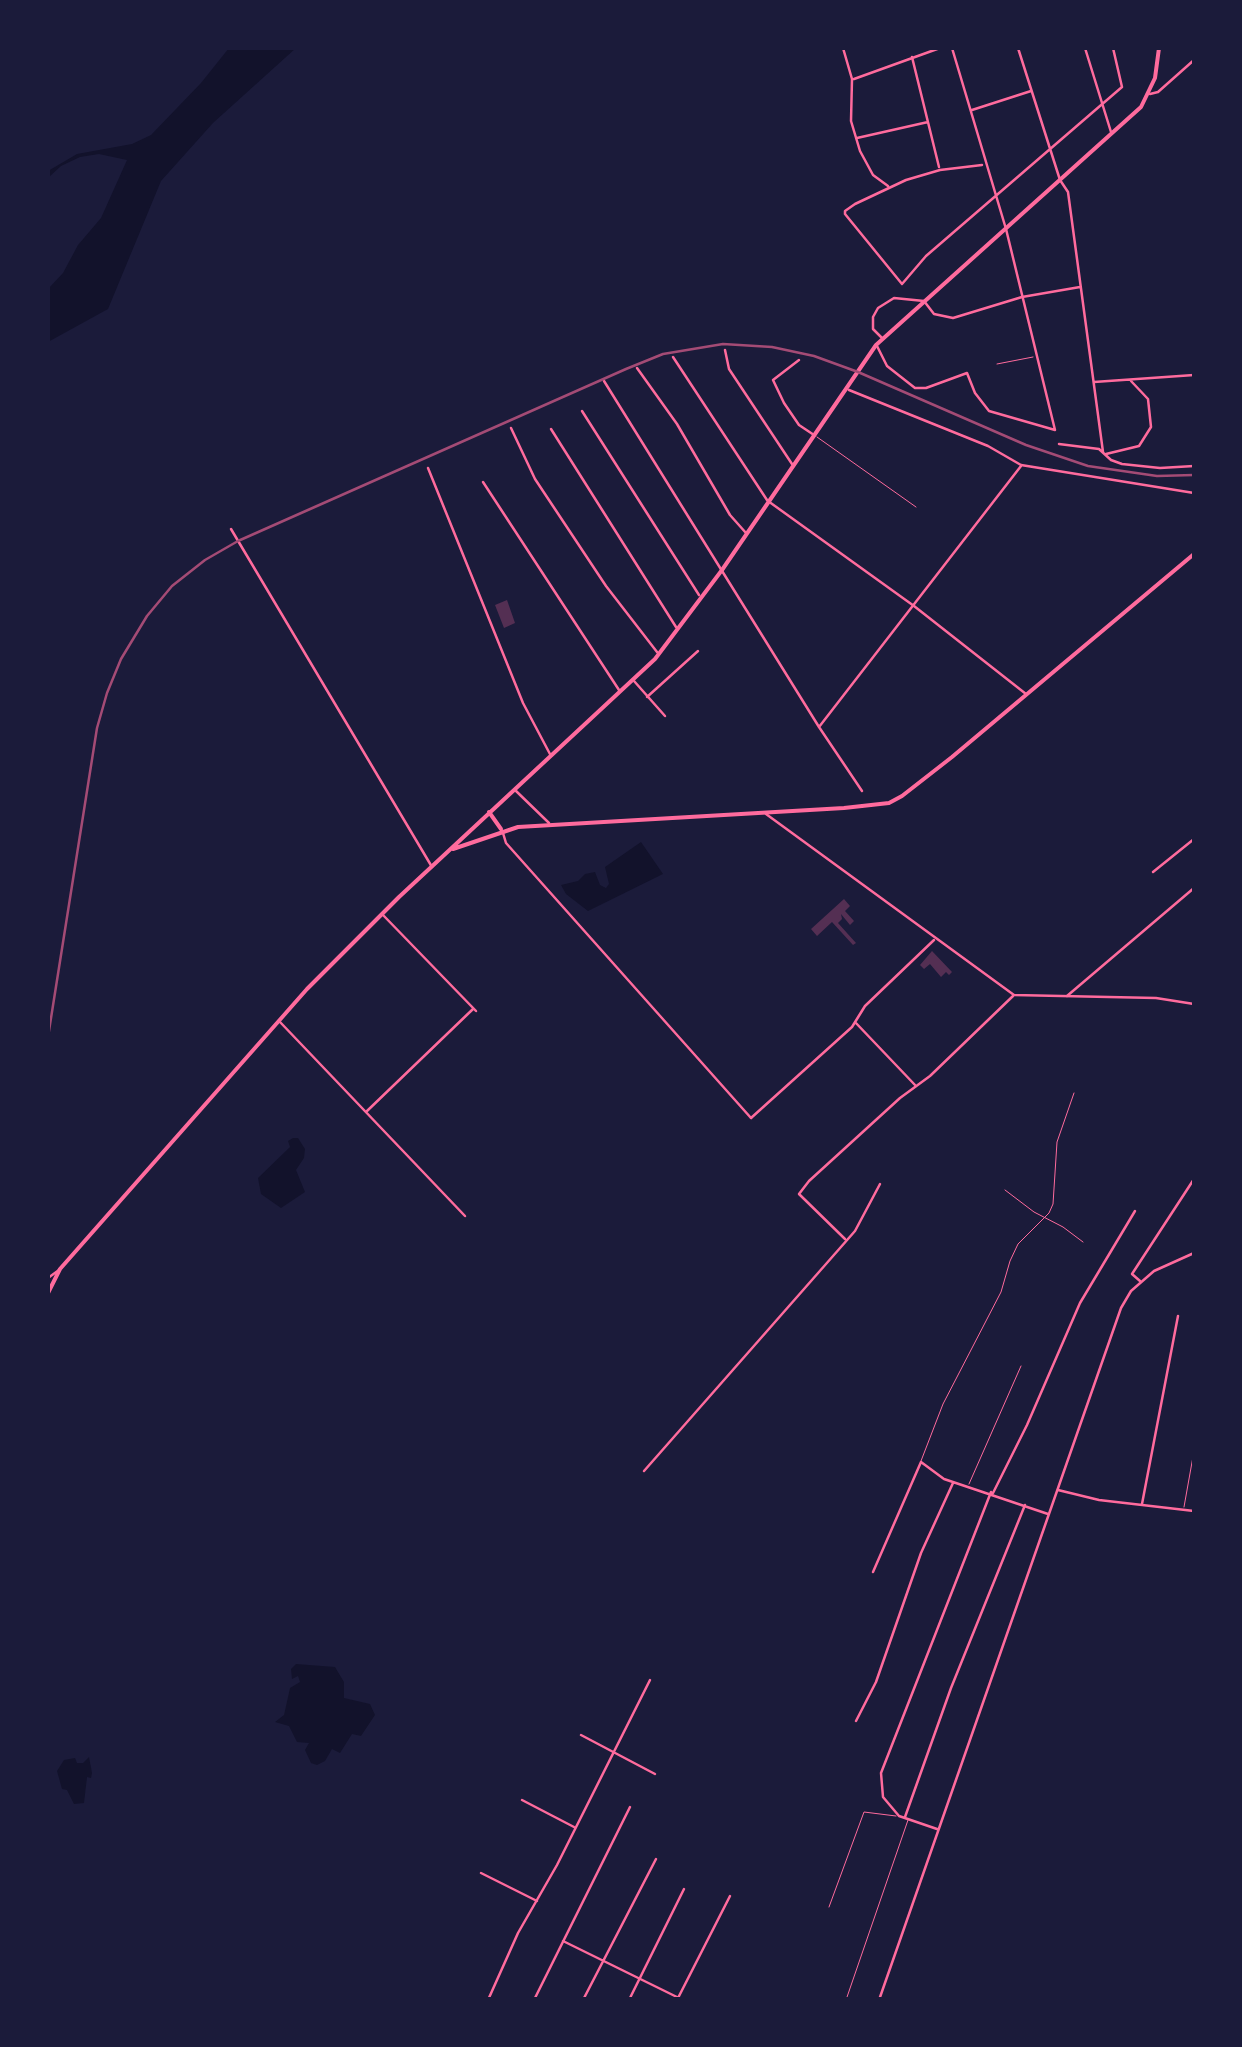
<!DOCTYPE html>
<style>
body{margin:0}
#map{position:relative;width:1242px;height:2047px;overflow:hidden;background:#1b1b3a;font-family:Barlow,sans-serif}
canvas{display:block}
.frame{position:absolute;inset:0;border:50px solid #1b1b3a;pointer-events:none}
</style>
<div id="map">
<canvas width="1242" height="2047"></canvas>
<div class="frame"></div>
</div>
<script>
const ctx = document.querySelector('canvas').getContext('2d');
ctx.lineJoin = 'round';
function paint(path, color) { ctx.fillStyle = color; ctx.fill(path, 'evenodd'); }
const shape = rows => new Path2D(rows.map(r => 'M' + r).join(''));
function trace(path, color, width, dash) { ctx.strokeStyle = color; ctx.lineWidth = width; ctx.lineCap = dash ? 'butt' : 'round'; ctx.setLineDash(dash || []); ctx.stroke(path); }
const water = shape([
 [229,48,296,48,213,123,161,181,108,309,48,342,48,289,63,273,78,245,101,218,127,160,99,154,80,157,61,166,48,178,48,171,77,154,132,144,151,135,201,83],
 [641,842,663,874,588,911,566,894,561,885,578,881,585,874,595,872,600,885,606,888,609,884,605,867],
 [293,1138,298,1138,305,1149,304,1158,296,1170,305,1192,281,1208,261,1194,258,1178,290,1147,288,1141],
 [296,1664,335,1667,344,1682,344,1698,370,1704,375,1715,361,1736,352,1734,340,1753,332,1749,325,1761,317,1765,311,1763,305,1750,309,1743,297,1742,289,1726,275,1722,284,1715,290,1688,300,1682,298,1676,292,1679,291,1669],
 [89,1757,92,1773,91,1778,87,1777,84,1803,74,1804,67,1790,62,1789,57,1771,64,1760,75,1758,77,1763,83,1763]
]);
const building = shape([
 [507,600,515,623,504,628,495,605],
 [844,899,850,906,845,911,854,921,850,925,841,914,842,919,838,923,856,943,853,945,832,922,817,936,811,929],
 [932,951,952,972,949,975,946,972,941,977,930,964,924,969,920,965]
]);
const service = shape([
 [997,364,1033,357],
 [817,437,916,507],
 [1005,1190,1034,1212,1063,1227,1083,1242],
 [921,1461,943,1404,1001,1292,1010,1261,1018,1244,1049,1213,1053,1204,1057,1142,1074,1093],
 [969,1484,1021,1366],
 [1184,1507,1194,1451],
 [829,1907,864,1812,896,1816],
 [846,2000,908,1820]
]);
const minor = shape([
 [843,48,852,79,851,121,860,151,873,175,888,186],
 [1018,48,1060,180,1068,192,1103,452],
 [1085,48,1111,132],
 [912,57,939,167],
 [854,79,940,48],
 [1150,94,1158,92,1194,60],
 [972,110,1031,91],
 [857,138,928,122],
 [982,165,940,170,906,180,855,204,845,211,845,214,902,284,926,256,1122,87,1113,48],
 [882,338,873,329,873,317,878,308,894,298,924,301,934,314,953,318,1022,297,1080,287],
 [877,346,887,366,915,388,926,388,967,373,975,393,989,411,1055,430,1006,229,952,48],
 [725,350,729,369,792,464],
 [673,357,767,500],
 [799,360,773,380,784,403,799,425,814,435],
 [637,368,677,424,730,515,746,533],
 [604,381,819,727,862,791],
 [1094,382,1194,375],
 [849,390,988,446,1021,465,1194,493],
 [582,411,699,595],
 [511,428,535,479,606,586,657,652],
 [551,429,676,627],
 [1059,444,1099,449,1111,460,1122,464,1160,468,1194,466],
 [1106,454,1139,446,1151,427,1148,399,1131,381],
 [428,468,523,703,551,756],
 [483,482,619,690],
 [231,529,432,867],
 [634,681,665,716],
 [647,697,698,651],
 [819,727,1021,466],
 [515,790,549,823],
 [1153,872,1194,839],
 [383,915,476,1011],
 [1067,996,1194,888],
 [280,1022,465,1216],
 [855,1022,915,1085],
 [367,1111,473,1009],
 [751,1118,852,1027,865,1006,934,940],
 [845,1239,799,1194,809,1181,900,1098,930,1076,1013,996],
 [1140,1281,1132,1274,1194,1179],
 [644,1471,855,1231,880,1184],
 [1058,1490,1099,1500,1194,1511],
 [993,1493,1027,1425,1080,1303,1135,1211],
 [1142,1504,1178,1316],
 [873,1572,921,1462,944,1479,1048,1514],
 [856,1721,876,1682,921,1553,953,1483],
 [581,1735,655,1774],
 [522,1800,574,1827],
 [905,1817,951,1688,1025,1505],
 [937,1829,899,1816,883,1797,881,1773,991,1492],
 [481,1873,537,1901],
 [563,1941,683,2000],
 [488,2000,518,1933,557,1865,650,1680],
 [534,2000,630,1807],
 [583,2000,656,1859],
 [629,2000,684,1889],
 [677,2000,730,1896],
 [879,2000,1121,1308,1131,1291,1154,1271,1194,1253]
]);
const tertiary = shape([
 [768,501,914,606,1026,694],
 [766,814,1014,995,1156,998,1194,1004],
 [503,833,506,843,751,1118],
 [48,1278,59,1270]
]);
const secondary = shape([
 [489,812,501,829],
 [453,849,518,827,844,808,889,803,902,796,952,757,1194,554],
 [48,1293,60,1269,307,989,399,897,655,659,722,570,876,345,1141,107,1155,78,1159,48]
]);
const rail = shape([
 [48,1037,97,728,107,693,121,659,147,616,172,586,205,560,238,541,626,369,663,354,723,344,772,347,814,356,858,372,1026,445,1088,466,1157,476,1194,475]
]);
paint(water, '#12122b');
paint(building, '#542f53');
trace(service, '#ff6b9d', 1);
trace(minor, '#ff6b9d', 2.5);
trace(tertiary, '#ff6b9d', 2.5);
trace(secondary, '#ff6b9d', 4);
trace(rail, '#a44b75', 2.5);
</script>
